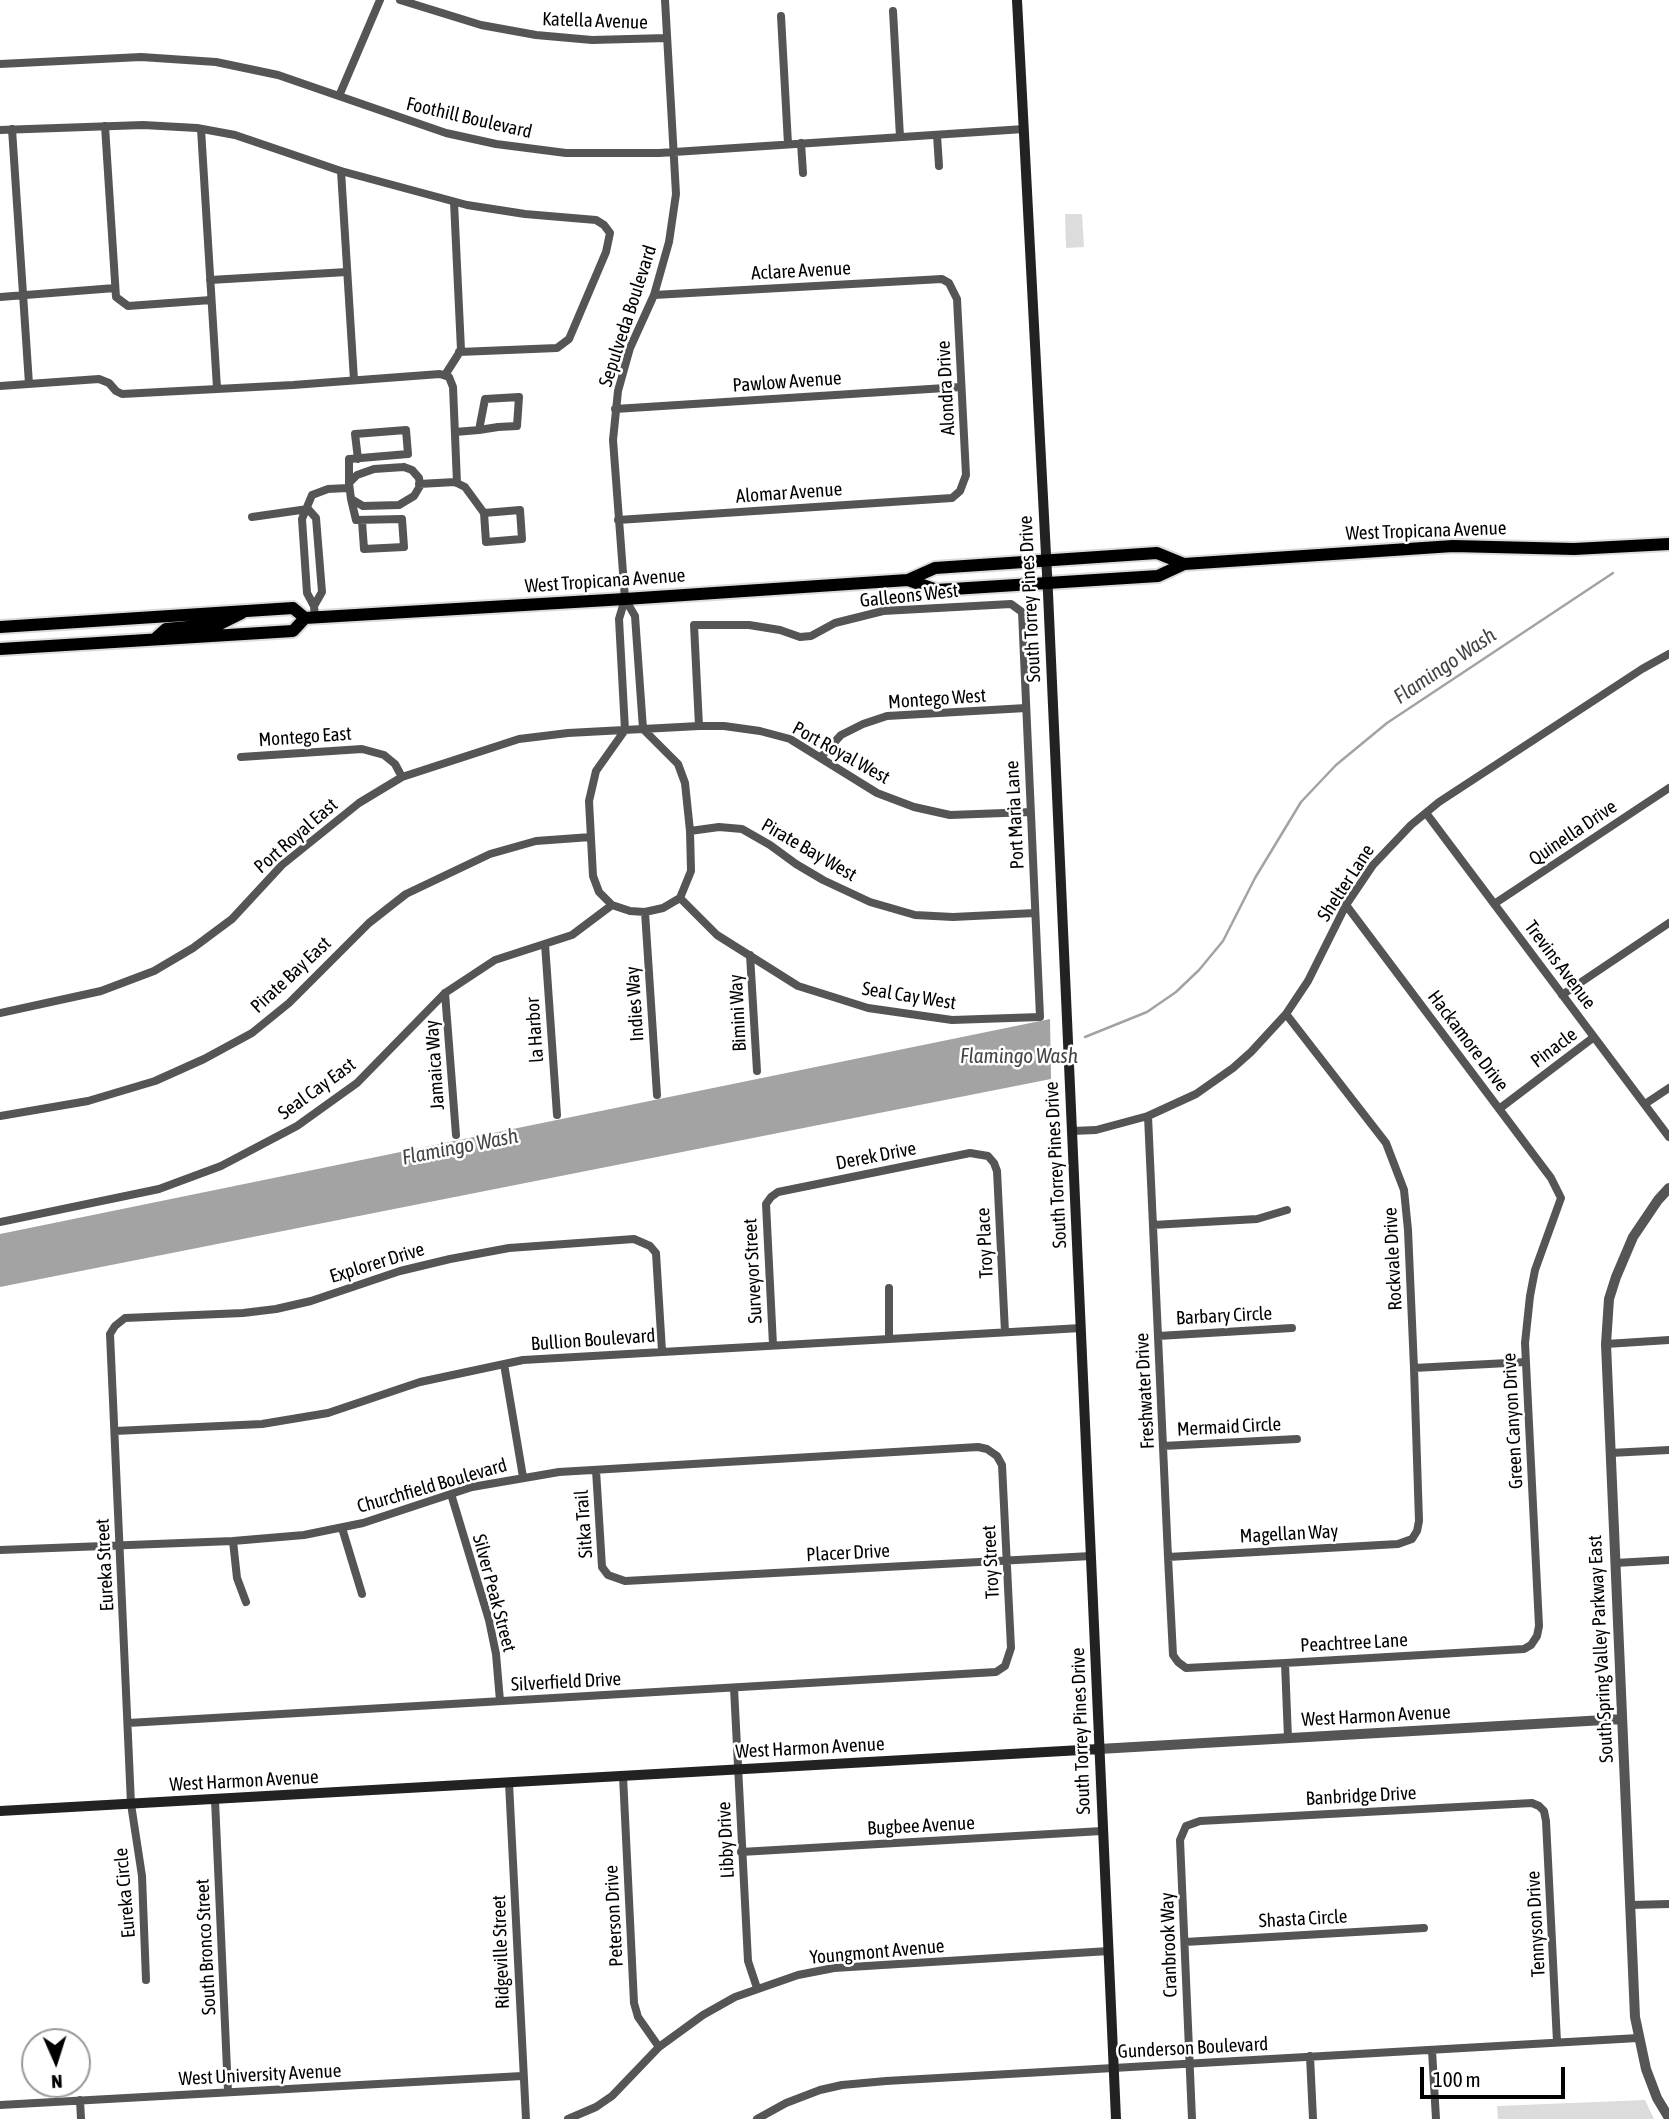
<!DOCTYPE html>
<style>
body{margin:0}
#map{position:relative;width:1669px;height:2119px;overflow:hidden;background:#fff;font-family:"Asap Condensed",sans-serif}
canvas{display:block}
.north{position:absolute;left:21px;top:2028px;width:70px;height:70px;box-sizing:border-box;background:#fff;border:2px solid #999;border-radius:50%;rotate:177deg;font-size:19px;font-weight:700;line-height:28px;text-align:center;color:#000}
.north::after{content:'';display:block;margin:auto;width:24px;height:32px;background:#000;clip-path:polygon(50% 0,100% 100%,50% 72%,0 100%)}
.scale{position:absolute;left:1420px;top:2067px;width:145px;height:32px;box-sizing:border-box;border:4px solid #000;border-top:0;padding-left:9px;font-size:21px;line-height:24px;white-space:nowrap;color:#000;-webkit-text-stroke:5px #fff;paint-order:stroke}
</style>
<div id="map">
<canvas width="1669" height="2119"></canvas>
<div class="north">N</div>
<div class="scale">100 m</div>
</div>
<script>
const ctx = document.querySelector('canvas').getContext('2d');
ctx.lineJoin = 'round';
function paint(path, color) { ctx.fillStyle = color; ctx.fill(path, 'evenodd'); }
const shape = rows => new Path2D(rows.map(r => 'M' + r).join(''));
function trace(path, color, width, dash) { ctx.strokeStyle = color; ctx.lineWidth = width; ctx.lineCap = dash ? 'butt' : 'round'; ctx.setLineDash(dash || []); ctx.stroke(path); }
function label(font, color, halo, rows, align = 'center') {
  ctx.font = font + ' "Asap Condensed",sans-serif'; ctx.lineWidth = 5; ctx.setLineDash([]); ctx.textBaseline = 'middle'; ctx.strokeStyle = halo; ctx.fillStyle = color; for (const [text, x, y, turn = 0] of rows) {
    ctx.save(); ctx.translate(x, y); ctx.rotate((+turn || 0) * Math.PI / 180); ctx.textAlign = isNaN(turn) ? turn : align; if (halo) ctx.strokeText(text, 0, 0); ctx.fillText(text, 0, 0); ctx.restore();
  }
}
const green = shape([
 [1065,214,1082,214,1084,247,1066,248],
 [1645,2100,1654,2119,1498,2119,1497,2106]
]);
const water = shape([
 [1050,1019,1051,1079,0,1287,0,1234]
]);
const stream = shape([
 [1085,1037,1147,1012,1176,992,1199,970,1223,941,1255,878,1301,802,1336,765,1387,723,1613,573]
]);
const minor = shape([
 [400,0,481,25,536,35,592,40,667,38],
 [893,11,900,137],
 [781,16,788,144],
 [0,64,141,57,216,62,278,75,446,133,496,144,566,153,659,153,1024,129],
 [339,96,380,0],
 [105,126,116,297,128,306,211,300],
 [12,129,29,384],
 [201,129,217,388],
 [0,130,143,125,197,128,235,135,341,171,467,205,525,214,596,220,604,225,610,233,606,252,569,339,557,348,459,352],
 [937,135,939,166],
 [801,143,803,173],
 [341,171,354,380],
 [210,280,347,272],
 [0,297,115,288],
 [445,375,461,350,454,202],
 [0,386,99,379,109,383,116,391,122,394,293,385,440,374,449,377,453,387,457,483],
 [615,409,961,387],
 [455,432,479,430,498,427,517,426,519,397,485,399,479,430],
 [404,467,412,470,419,478,420,486,414,496,399,505,363,506,351,499,349,483,357,475,374,469,404,467],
 [349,483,349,459,408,454,406,430,355,434,358,459],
 [419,484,455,482,465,487,484,513,486,542,522,539,520,510,484,513],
 [351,499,356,520,402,519,404,547,364,549,362,521],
 [308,509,316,518,322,592,314,606],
 [252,517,308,509],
 [618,520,952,498,960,491,966,475,957,299,949,283,942,279,654,295],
 [625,599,635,616,643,729,678,764,685,783,690,831,691,871,680,898,663,908,645,912,630,911,612,905,599,892,593,876,589,801,596,771,625,730,619,619,625,599,613,440,618,391,630,348,654,295,669,242,676,194,665,0],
 [315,617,314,606,307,593,302,519,312,495,328,489,348,488],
 [241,757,362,749,384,755,395,764,402,777],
 [821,757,841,735,863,724,887,716,1026,708],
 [1426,813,1669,1137],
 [690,831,719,827,742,829,770,845,796,864,823,880,870,902,915,915,953,917,1035,913],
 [680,898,717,935,798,986,830,996,868,1008,952,1020,1040,1017,1022,612,1011,604,883,611,835,623,811,636,800,637,780,630,749,625,694,625,699,726],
 [1494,904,1669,788],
 [645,912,657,1095],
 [545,944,557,1115],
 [750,955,757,1071],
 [445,993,456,1135],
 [1562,995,1669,923],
 [0,1013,101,991,154,971,193,948,232,919,282,865,359,803,402,777,519,739,568,733,699,726,724,726,760,731,790,739,877,793,914,807,950,815,1031,812],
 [1645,1104,1669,1088],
 [1499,1109,1594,1037],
 [0,1116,88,1101,155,1081,204,1059,252,1033,289,1003,369,923,406,894,490,854,536,841,591,837],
 [1148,1116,1168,1557,1173,1655,1178,1662,1186,1668,1285,1663,1524,1649,1531,1645,1537,1636,1539,1626,1525,1343,1530,1296,1535,1270,1561,1198,1551,1178,1346,905],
 [1072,1131,1096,1130,1148,1116,1196,1094,1233,1068,1251,1052,1286,1014,1308,981,1346,905,1373,865,1411,825,1439,802,1642,669,1669,654],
 [0,1222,159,1189,221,1166,297,1126,357,1083,445,993,495,960,572,935,612,905],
 [1153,1225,1257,1219,1287,1210],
 [1158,1336,1292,1328],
 [889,1338,889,1288],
 [1606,1344,1669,1340],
 [773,1345,766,1204,771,1197,778,1192,970,1153,988,1156,994,1163,997,1171,1005,1332],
 [504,1364,523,1477],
 [1414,1368,1526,1362],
 [115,1431,262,1424,328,1413,420,1382,523,1360,1081,1328],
 [1163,1446,1297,1439],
 [1610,1453,1669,1450],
 [596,1470,602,1567,608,1575,625,1581,1091,1556],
 [451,1494,489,1620,496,1654,500,1701],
 [342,1528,362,1594],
 [233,1541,237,1578,246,1602],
 [0,1550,233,1541,304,1535,363,1523,472,1487,559,1472,978,1447,987,1449,997,1456,1002,1465,1011,1648,1005,1666,996,1672,128,1723],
 [1168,1557,1398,1544,1412,1539,1417,1531,1419,1521,1414,1368,1408,1230,1404,1190,1386,1143,1286,1014],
 [1615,1563,1669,1560],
 [1285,1663,1288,1738],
 [734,1688,748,1961,757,1988],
 [623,1776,634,2003,638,2017,659,2047],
 [509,1783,526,2119],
 [215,1800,228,2092],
 [741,1852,1102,1831],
 [1630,1905,1669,1904],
 [1185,1942,1424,1928],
 [146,1980,142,1876,131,1804,110,1334,115,1326,125,1318,243,1313,276,1309,311,1301,400,1271,450,1259,509,1248,634,1239,650,1246,656,1253,662,1351],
 [1432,2050,1436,2119],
 [1310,2056,1313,2119],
 [80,2100,81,2119],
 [0,2105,522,2076],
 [568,2119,596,2107,612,2096,659,2047,703,2015,735,1997,798,1975,834,1968,1109,1951],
 [757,2119,786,2103,820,2090,842,2085,886,2081,1638,2038],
 [1192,2119,1180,1840,1186,1826,1200,1821,1532,1803,1539,1806,1544,1811,1546,1821,1557,2042]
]);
const tertiary = shape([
 [1669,1188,1658,1200,1633,1237,1616,1277,1609,1299,1606,1344,1635,2017,1646,2069,1657,2098,1669,2118],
 [1099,1749,1622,1719]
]);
const secondary = shape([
 [1017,0,1048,593,1116,2119],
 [0,1811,1099,1749]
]);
const primary = shape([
 [908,580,937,590,1158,576,1184,564,1453,546,1574,549,1669,544],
 [0,627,293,608,305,618,625,599,908,580,935,568,1157,553,1184,564],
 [155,639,166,629,220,624,242,613],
 [0,649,293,631,305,618]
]);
const streetNames = [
 ["Katella Avenue",595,21,2],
 ["Foothill Boulevard",469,118,13],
 ["Aclare Avenue",801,271,-3],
 ["Sepulveda Boulevard",628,316,-72],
 ["Pawlow Avenue",787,382,-4],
 ["Alondra Drive",946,388,-93],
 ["Alomar Avenue",789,493,-4],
 ["West Tropicana Avenue",1426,531,-2],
 ["West Tropicana Avenue",605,581,-4],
 ["Galleons West",909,596,-6],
 ["South Torrey Pines Drive",1030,599,-93],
 ["Montego West",937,699,-4],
 ["Montego East",305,737,-4],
 ["Port Royal West",841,753,29],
 ["Port Maria Lane",1015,815,-93],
 ["Quinella Drive",1573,833,-34],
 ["Port Royal East",296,836,-41],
 ["Pirate Bay West",809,850,30],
 ["Shelter Lane",1346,883,-57],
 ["Trevins Avenue",1560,965,53],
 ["Pirate Bay East",291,975,-43],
 ["Seal Cay West",909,996,9],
 ["Indies Way",635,1004,-94],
 ["Bimini Way",738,1013,-93],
 ["la Harbor",535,1030,-94],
 ["Hackamore Drive",1468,1041,53],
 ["Pinacle",1554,1048,-37],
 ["Jamaica Way",435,1065,-94],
 ["Seal Cay East",317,1089,-36],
 ["Derek Drive",876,1156,-11],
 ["South Torrey Pines Drive",1056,1165,-93],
 ["Troy Place",985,1243,-93],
 ["Rockvale Drive",1393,1259,-93],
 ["Explorer Drive",377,1263,-17],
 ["Surveyor Street",753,1271,-93],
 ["Barbary Circle",1224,1316,-3],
 ["Bullion Boulevard",593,1340,-4],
 ["Freshwater Drive",1145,1391,-93],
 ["Green Canyon Drive",1513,1421,-93],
 ["Mermaid Circle",1229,1427,-3],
 ["Churchfield Boulevard",432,1486,-16],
 ["Sitka Trail",584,1524,-94],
 ["Magellan Way",1289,1534,-3],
 ["Placer Drive",848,1553,-3],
 ["Troy Street",991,1562,-93],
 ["Eureka Street",105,1565,-93],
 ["Silver Peak Street",494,1593,75],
 ["Peachtree Lane",1354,1643,-3],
 ["South Spring Valley Parkway East",1601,1649,-93],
 ["Silverfield Drive",566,1682,-3],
 ["West Harmon Avenue",1376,1716,-3],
 ["South Torrey Pines Drive",1081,1731,-92],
 ["West Harmon Avenue",810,1748,-3],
 ["West Harmon Avenue",244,1781,-3],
 ["Banbridge Drive",1361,1796,-3],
 ["Bugbee Avenue",921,1826,-3],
 ["Libby Drive",726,1840,-93],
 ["Eureka Circle",125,1893,-95],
 ["Peterson Drive",614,1916,-93],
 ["Shasta Circle",1303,1919,-3],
 ["Tennyson Drive",1536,1924,-93],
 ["Cranbrook Way",1169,1945,-92],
 ["South Bronco Street",206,1947,-93],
 ["Ridgeville Street",501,1952,-92],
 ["Youngmont Avenue",877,1952,-5],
 ["Gunderson Boulevard",1193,2048,-3],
 ["West University Avenue",260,2075,-3]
];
const waterNames = [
 ["Flamingo Wash",1445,666,-34],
 ["Flamingo Wash",1019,1056],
 ["Flamingo Wash",460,1147,-11]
];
paint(green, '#dcdcdc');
paint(water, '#a3a3a3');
trace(stream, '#a3a3a3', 2.5);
trace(primary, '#dbdbdb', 16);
trace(minor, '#555', 8);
trace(tertiary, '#555', 10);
trace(secondary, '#222', 10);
trace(primary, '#000', 12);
label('19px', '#000', '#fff', streetNames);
label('italic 21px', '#444', '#fff', waterNames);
</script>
